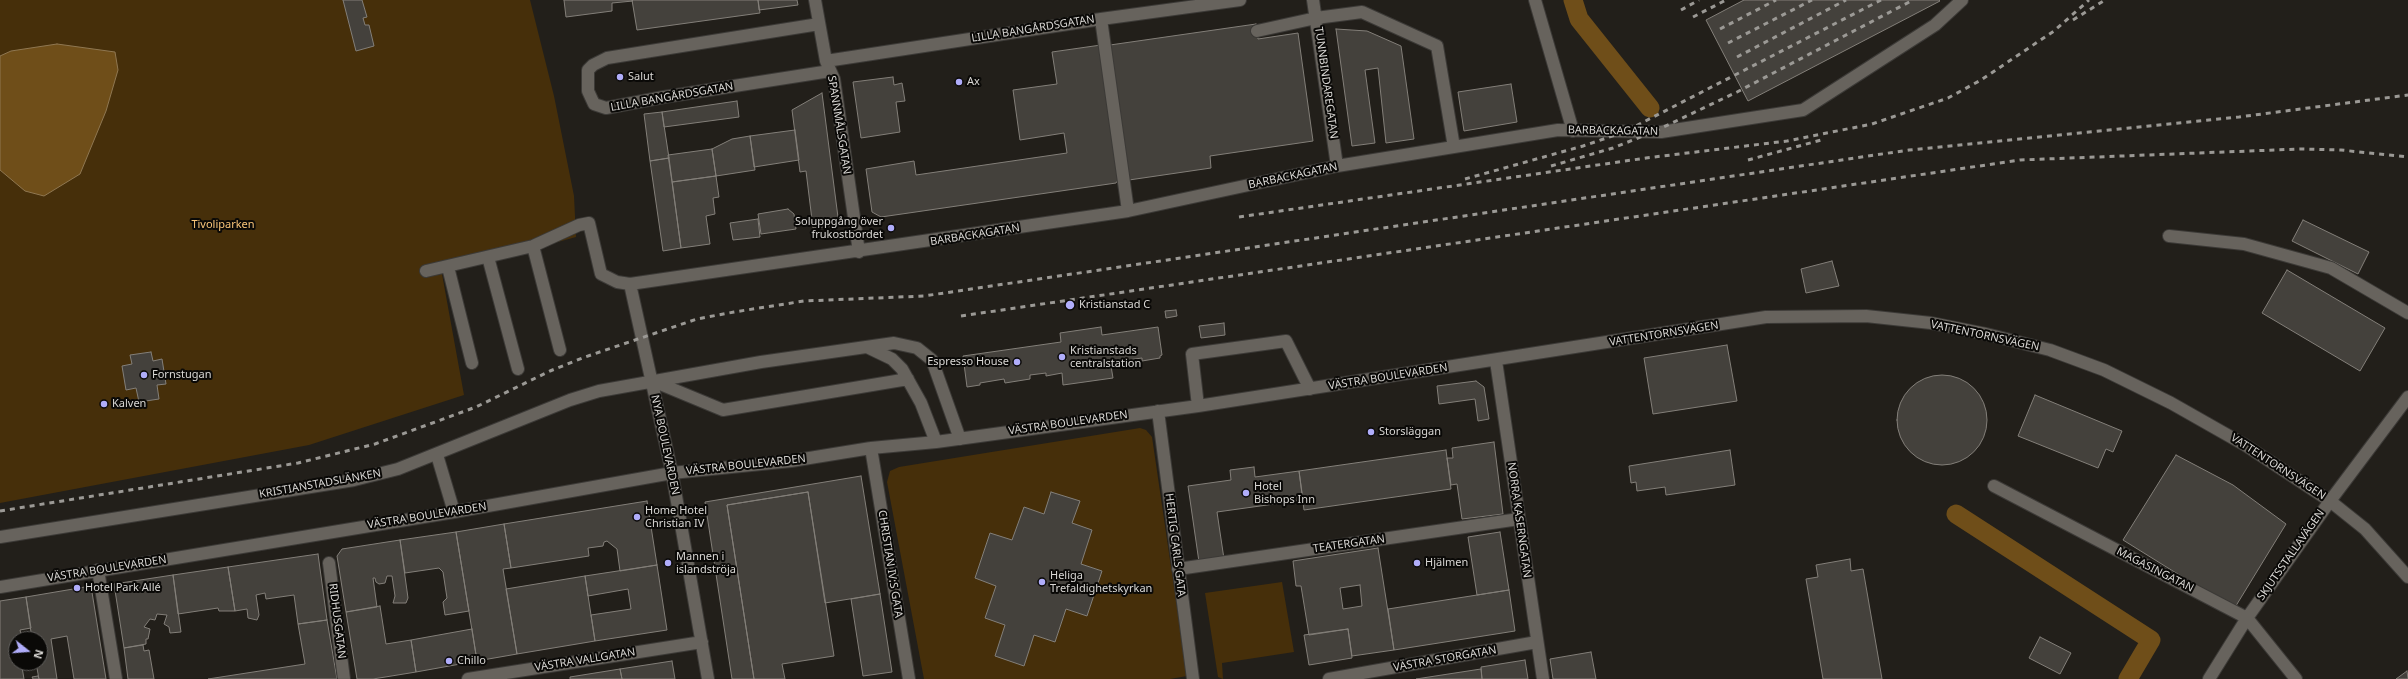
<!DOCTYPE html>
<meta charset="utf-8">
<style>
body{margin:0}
#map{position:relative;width:2408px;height:679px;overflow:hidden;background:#221f1a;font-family:"Noto Sans",sans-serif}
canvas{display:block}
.north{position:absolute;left:8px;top:631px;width:40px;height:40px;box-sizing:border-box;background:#0a0907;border:1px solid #5d5b59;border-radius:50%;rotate:107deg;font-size:11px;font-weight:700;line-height:16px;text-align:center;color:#d9d7d4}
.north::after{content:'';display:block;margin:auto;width:14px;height:18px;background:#b0adfa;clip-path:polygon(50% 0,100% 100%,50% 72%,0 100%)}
</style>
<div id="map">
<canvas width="2408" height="679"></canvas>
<div class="north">N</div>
</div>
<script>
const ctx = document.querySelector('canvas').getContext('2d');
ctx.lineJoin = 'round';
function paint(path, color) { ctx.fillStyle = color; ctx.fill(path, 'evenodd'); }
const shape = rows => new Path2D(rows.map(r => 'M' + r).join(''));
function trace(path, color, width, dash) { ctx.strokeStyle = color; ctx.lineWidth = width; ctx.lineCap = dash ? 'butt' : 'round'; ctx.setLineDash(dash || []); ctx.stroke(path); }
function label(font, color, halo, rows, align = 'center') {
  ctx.font = font + ' "Noto Sans",sans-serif'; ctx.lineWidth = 4; ctx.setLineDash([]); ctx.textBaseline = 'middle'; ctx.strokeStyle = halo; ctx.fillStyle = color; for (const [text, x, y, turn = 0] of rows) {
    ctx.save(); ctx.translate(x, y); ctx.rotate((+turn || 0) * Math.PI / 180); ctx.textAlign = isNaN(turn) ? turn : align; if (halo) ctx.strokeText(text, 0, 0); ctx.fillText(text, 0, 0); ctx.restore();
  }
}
const green = shape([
 [0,0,530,0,554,96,574,196,576,237,442,274,464,395,309,445,0,503],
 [1140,428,1146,430,1152,437,1187,676,1170,679,924,679,887,482,890,471,899,467],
 [1282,582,1294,652,1222,663,1223,679,1218,677,1205,593]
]);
const water = shape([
 [57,44,115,52,118,70,106,111,80,174,44,196,25,191,0,170,0,56,11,51,57,44]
]);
const canal = shape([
 [1573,0,1579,19,1650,108],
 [1956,514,2151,640,2128,679]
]);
const building = shape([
 [343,0,362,0,367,17,363,18,365,25,369,25,374,46,356,51,343,0],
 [564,0,632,0,633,1,612,3,612,11,566,17,564,0],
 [758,0,760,13,637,30,632,0,758,0],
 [758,0,797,0,798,5,759,10,758,0],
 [1744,0,1939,0,1940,1,1748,101,1706,20,1744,0],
 [1256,24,1258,39,1298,33,1313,141,1210,156,1211,168,1129,180,1110,45,1256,24],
 [1336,29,1367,31,1401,46,1414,139,1386,143,1378,68,1365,70,1375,143,1352,146,1336,29],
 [1101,45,1120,177,1116,183,881,217,872,212,866,169,914,161,916,175,1067,153,1064,133,1020,140,1013,90,1057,84,1052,52,1101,45],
 [893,77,894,85,902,83,905,101,896,102,900,132,861,138,853,82,893,77],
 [1511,84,1517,122,1464,131,1458,92,1511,84],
 [822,93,839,225,813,228,806,171,800,172,792,110,822,93],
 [737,101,739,117,664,127,662,112,737,101],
 [662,112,669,158,650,161,644,114,662,112],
 [795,130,799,160,754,167,750,136,795,130],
 [750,136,755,170,716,176,712,149,732,139,750,136],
 [712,149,716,176,672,182,668,155,712,149],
 [669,158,681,248,663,251,650,161,669,158],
 [716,176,719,197,713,198,715,214,706,216,710,244,681,248,672,182,716,176],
 [788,209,794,214,796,229,761,234,758,214,788,209],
 [758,219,760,237,733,240,730,223,758,219],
 [2303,220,2369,252,2358,274,2292,241,2303,220],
 [1832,261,1839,286,1806,293,1801,269,1832,261],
 [2287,270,2385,328,2360,371,2262,313,2287,270],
 [1176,310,1177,316,1166,318,1165,311,1176,310],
 [1224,323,1225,335,1201,338,1199,326,1224,323],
 [1101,327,1102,335,1158,327,1162,355,1160,356,1160,358,1142,361,1142,358,1120,361,1120,364,1111,366,1113,378,1063,385,1062,373,1046,376,1046,373,1030,375,1030,379,1005,383,1004,379,980,383,980,385,967,387,963,356,1061,342,1060,333,1101,327],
 [1727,345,1737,401,1653,414,1644,358,1727,345],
 [151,352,153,361,162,359,166,384,157,385,159,399,139,402,136,388,126,390,122,366,132,364,130,355,151,352],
 '1897 420a45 45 0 1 1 90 0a45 45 0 1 1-90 0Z',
 [1476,381,1484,387,1489,419,1478,421,1475,399,1439,404,1437,386,1476,381],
 [2035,395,2122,431,2113,452,2106,449,2098,468,2018,436,2035,395],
 [1494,442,1503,514,1462,519,1457,484,1451,485,1447,458,1453,458,1452,448,1494,442],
 [1446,450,1451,489,1304,510,1299,471,1446,450],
 [1730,450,1735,485,1666,495,1665,487,1637,491,1636,482,1631,483,1629,466,1730,450],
 [2176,455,2233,485,2286,524,2234,609,2123,540,2176,455],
 [1254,467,1255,477,1299,471,1303,500,1217,512,1224,559,1199,562,1188,486,1231,480,1230,470,1254,467],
 [861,476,880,594,825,603,808,492,727,505,754,679,732,679,705,502,861,476],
 [808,492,834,656,782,664,785,679,754,679,727,505,808,492],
 [1051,492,1080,501,1072,523,1092,530,1081,564,1102,571,1087,616,1066,609,1055,642,1034,635,1024,666,995,656,1005,625,985,618,996,586,975,578,990,533,1012,540,1024,507,1044,514,1051,492],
 [647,501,657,565,620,571,617,549,607,541,604,542,603,546,588,548,589,556,511,568,504,524,647,501],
 [504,524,511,568,503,569,517,654,477,661,456,532,504,524],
 [456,532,469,611,445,615,443,602,447,598,443,572,439,568,405,573,400,540,456,532],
 [1500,532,1509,590,1477,595,1468,537,1500,532],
 [400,540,408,598,406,603,393,603,395,596,392,576,387,576,385,583,379,584,376,582,375,578,373,578,377,607,346,612,337,556,342,549,400,540],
 [1378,548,1394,650,1352,656,1348,629,1309,635,1301,586,1296,586,1293,561,1378,548],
 [1360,585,1362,606,1343,609,1340,588,1360,585],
 [318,554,327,620,298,624,294,595,266,599,265,593,256,595,259,615,257,620,248,618,247,609,235,611,228,567,318,554],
 [1850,559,1851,571,1863,569,1882,679,1823,679,1806,579,1818,577,1816,565,1850,559],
 [657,565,667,630,595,641,591,615,631,609,628,589,588,596,585,576,657,565],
 [228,567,235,611,219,611,218,608,178,614,173,575,228,567],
 [173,575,181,632,170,633,169,627,164,624,167,615,157,614,155,620,150,619,144,627,150,629,148,639,146,639,146,644,124,648,114,584,173,575],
 [585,576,595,641,517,654,506,589,585,576],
 [91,586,106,679,74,679,67,636,51,639,57,679,39,679,36,663,40,663,40,639,32,639,26,597,91,586],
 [1509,590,1515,631,1394,650,1388,609,1509,590],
 [880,594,892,672,863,676,851,599,880,594],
 [26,597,31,628,20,630,22,639,16,639,16,663,26,663,26,666,22,667,24,679,0,679,0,601,26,597],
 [380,606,386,644,411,640,416,672,373,679,357,679,346,612,380,606],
 [327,620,337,679,208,679,305,664,298,624,327,620],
 [472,629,477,661,416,672,411,640,472,629],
 [1348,629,1352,658,1309,665,1304,635,1348,629],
 [2040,637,2071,653,2060,674,2029,658,2040,637],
 [143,645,144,651,149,650,154,679,128,679,124,648,143,645],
 [1591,652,1596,679,1553,679,1550,659,1591,652],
 [1525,660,1528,679,1482,679,1481,667,1525,660],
 [672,661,675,679,622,679,620,669,672,661],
 [620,669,622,679,570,679,570,677,620,669],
 [1481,669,1482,679,1416,679,1481,669],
 [2407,671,2408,679,2396,679,2407,671],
 [38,676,39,679,33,679,32,677,38,676]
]);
const minor = shape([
 [815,0,826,61,834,79,859,252],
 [1313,0,1337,166],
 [1535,0,1573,131],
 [1101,19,1128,211],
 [819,24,607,58,593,65,588,70,588,91,594,104,606,108,664,97,830,71],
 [1257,31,1316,18,1362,12,1437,46,1454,147],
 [826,61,1101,19,1240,0],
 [2169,236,2244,244,2331,268,2408,313],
 [533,246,560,350],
 [488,257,518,369],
 [448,267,472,363],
 [426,271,533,246,579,225,589,223,601,274,617,282,630,284,1128,211,1337,166,1558,130,1661,132,1803,110,1935,25,1962,0],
 [630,284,672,473,708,679],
 [867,347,892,359,902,369,921,403,936,442],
 [1496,361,1543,679],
 [653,381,723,410,908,379],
 [1198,406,1192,354,1286,341,1310,389],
 [1158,411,1193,679],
 [871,448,909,679],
 [437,455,454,512],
 [1994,486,2247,618,2296,679],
 [0,537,354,480,398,469,570,400,599,391,761,362,894,343,917,348,932,360,960,439],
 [329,563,344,679],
 [1178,569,1519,519],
 [98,570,116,679],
 [0,587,454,512,672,473,791,461,871,448,936,442,1198,406,1766,317,1866,316,1931,323,1986,334,2050,350,2104,370,2171,403,2245,445,2330,501,2365,529,2408,577],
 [468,679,702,642],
 [1329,679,1537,642],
 [2209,679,2247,618,2330,501,2408,397]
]);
const rail = shape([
 [1681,10,1699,0],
 [1693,17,1726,0],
 [2073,20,2105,0],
 [1720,29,1776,0],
 [1728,43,1812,0],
 [1737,57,1846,0],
 [1748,160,1821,140],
 [1551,166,1613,148,1653,132,1737,92,1913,0],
 [1465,179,1583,146,1624,132,1881,0],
 [1239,217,1646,158,1787,141,1872,124,1948,98,1981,80,2054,31,2089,0],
 [961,316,2020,160,2300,149,2341,150,2408,157],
 [0,511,298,463,375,444,476,407,550,371,585,357,697,319,734,312,804,301,924,296,1909,150,2239,117,2408,95]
]);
const markers = [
 [620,77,4,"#b0adfa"],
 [959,82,4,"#b0adfa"],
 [891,228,4,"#b0adfa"],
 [1070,305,5,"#b0adfa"],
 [1062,357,4,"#b0adfa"],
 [1017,362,4,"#b0adfa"],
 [144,375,4,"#b0adfa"],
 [104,404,4,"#b0adfa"],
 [1371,432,4,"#b0adfa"],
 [1246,493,4,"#b0adfa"],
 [637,517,4,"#b0adfa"],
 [668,563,4,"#b0adfa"],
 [1417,563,4,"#b0adfa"],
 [1042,582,4,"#b0adfa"],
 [77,588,4,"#b0adfa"],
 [449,661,4,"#b0adfa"]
];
const streetNames = [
 ["LILLA BANGÅRDSGATAN",1033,29,-9],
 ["TUNNBINDAREGATAN",1326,83,82],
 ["LILLA BANGÅRDSGATAN",672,97,-10],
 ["SPANNMÅLSGATAN",839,125,81],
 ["BARBACKAGATAN",1613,131,1],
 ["BARBACKAGATAN",1293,176,-12],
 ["BARBACKAGATAN",975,235,-9],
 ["VATTENTORNSVÄGEN",1664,334,-9],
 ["VATTENTORNSVÄGEN",1985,336,12],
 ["VÄSTRA BOULEVARDEN",1388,377,-9],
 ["VÄSTRA BOULEVARDEN",1068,423,-8],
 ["NYA BOULEVARDEN",665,445,78],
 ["VÄSTRA BOULEVARDEN",746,465,-6],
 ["VATTENTORNSVÄGEN",2278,467,33],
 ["KRISTIANSTADSLÄNKEN",320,484,-10],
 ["VÄSTRA BOULEVARDEN",427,516,-9],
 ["NORRA KASERNGATAN",1519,520,82],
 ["TEATERGATAN",1349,544,-8],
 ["HERTIG CARLS GATA",1175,545,83],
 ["SKJUTSSTALLAVÄGEN",2291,555,-55],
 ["CHRISTIAN IV:S GATA",890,564,81],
 ["VÄSTRA BOULEVARDEN",107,569,-9],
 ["MAGASINGATAN",2155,570,27],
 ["RIDHUSGATAN",337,621,83],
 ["VÄSTRA STORGATAN",1445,659,-10],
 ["VÄSTRA VALLGATAN",585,660,-9]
];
const poiNames = [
 ["Salut",628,77],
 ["Ax",967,82],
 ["Soluppgång över",883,222,"right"],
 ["frukostbordet",883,235,"right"],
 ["Kristianstad C",1079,305],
 ["Kristianstads",1070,351],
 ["centralstation",1070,364],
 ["Espresso House",1009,362,"right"],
 ["Fornstugan",152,375],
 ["Kalven",112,404],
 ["Storsläggan",1379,432],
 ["Hotel",1254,487],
 ["Bishops Inn",1254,500],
 ["Home Hotel",645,511],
 ["Christian IV",645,524],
 ["Mannen i",676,557],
 ["islandströja",676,570],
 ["Hjälmen",1425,563],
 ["Heliga",1050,576],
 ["Trefaldighetskyrkan",1050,589],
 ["Hotel Park Allé",85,588],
 ["Chillo",457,661]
];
const parkNames = [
 ["Tivoliparken",223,225]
];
paint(green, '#462f0a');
paint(water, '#6f4e19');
trace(water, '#8f7751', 1);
trace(canal, '#6f4e19', 19);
paint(building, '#44413c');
trace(building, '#837f79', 1);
trace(minor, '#3c3a37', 14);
trace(minor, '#67635d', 12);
trace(rail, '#9b9995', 3, [5, 5]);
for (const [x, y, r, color] of markers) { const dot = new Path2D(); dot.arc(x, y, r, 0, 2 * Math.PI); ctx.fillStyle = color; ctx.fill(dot); trace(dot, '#0a0907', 1.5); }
label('11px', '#d9d7d4', '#0a0907', streetNames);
label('11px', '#d9d7d4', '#0a0907', poiNames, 'left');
label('11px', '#f8c478', '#0a0907', parkNames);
</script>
